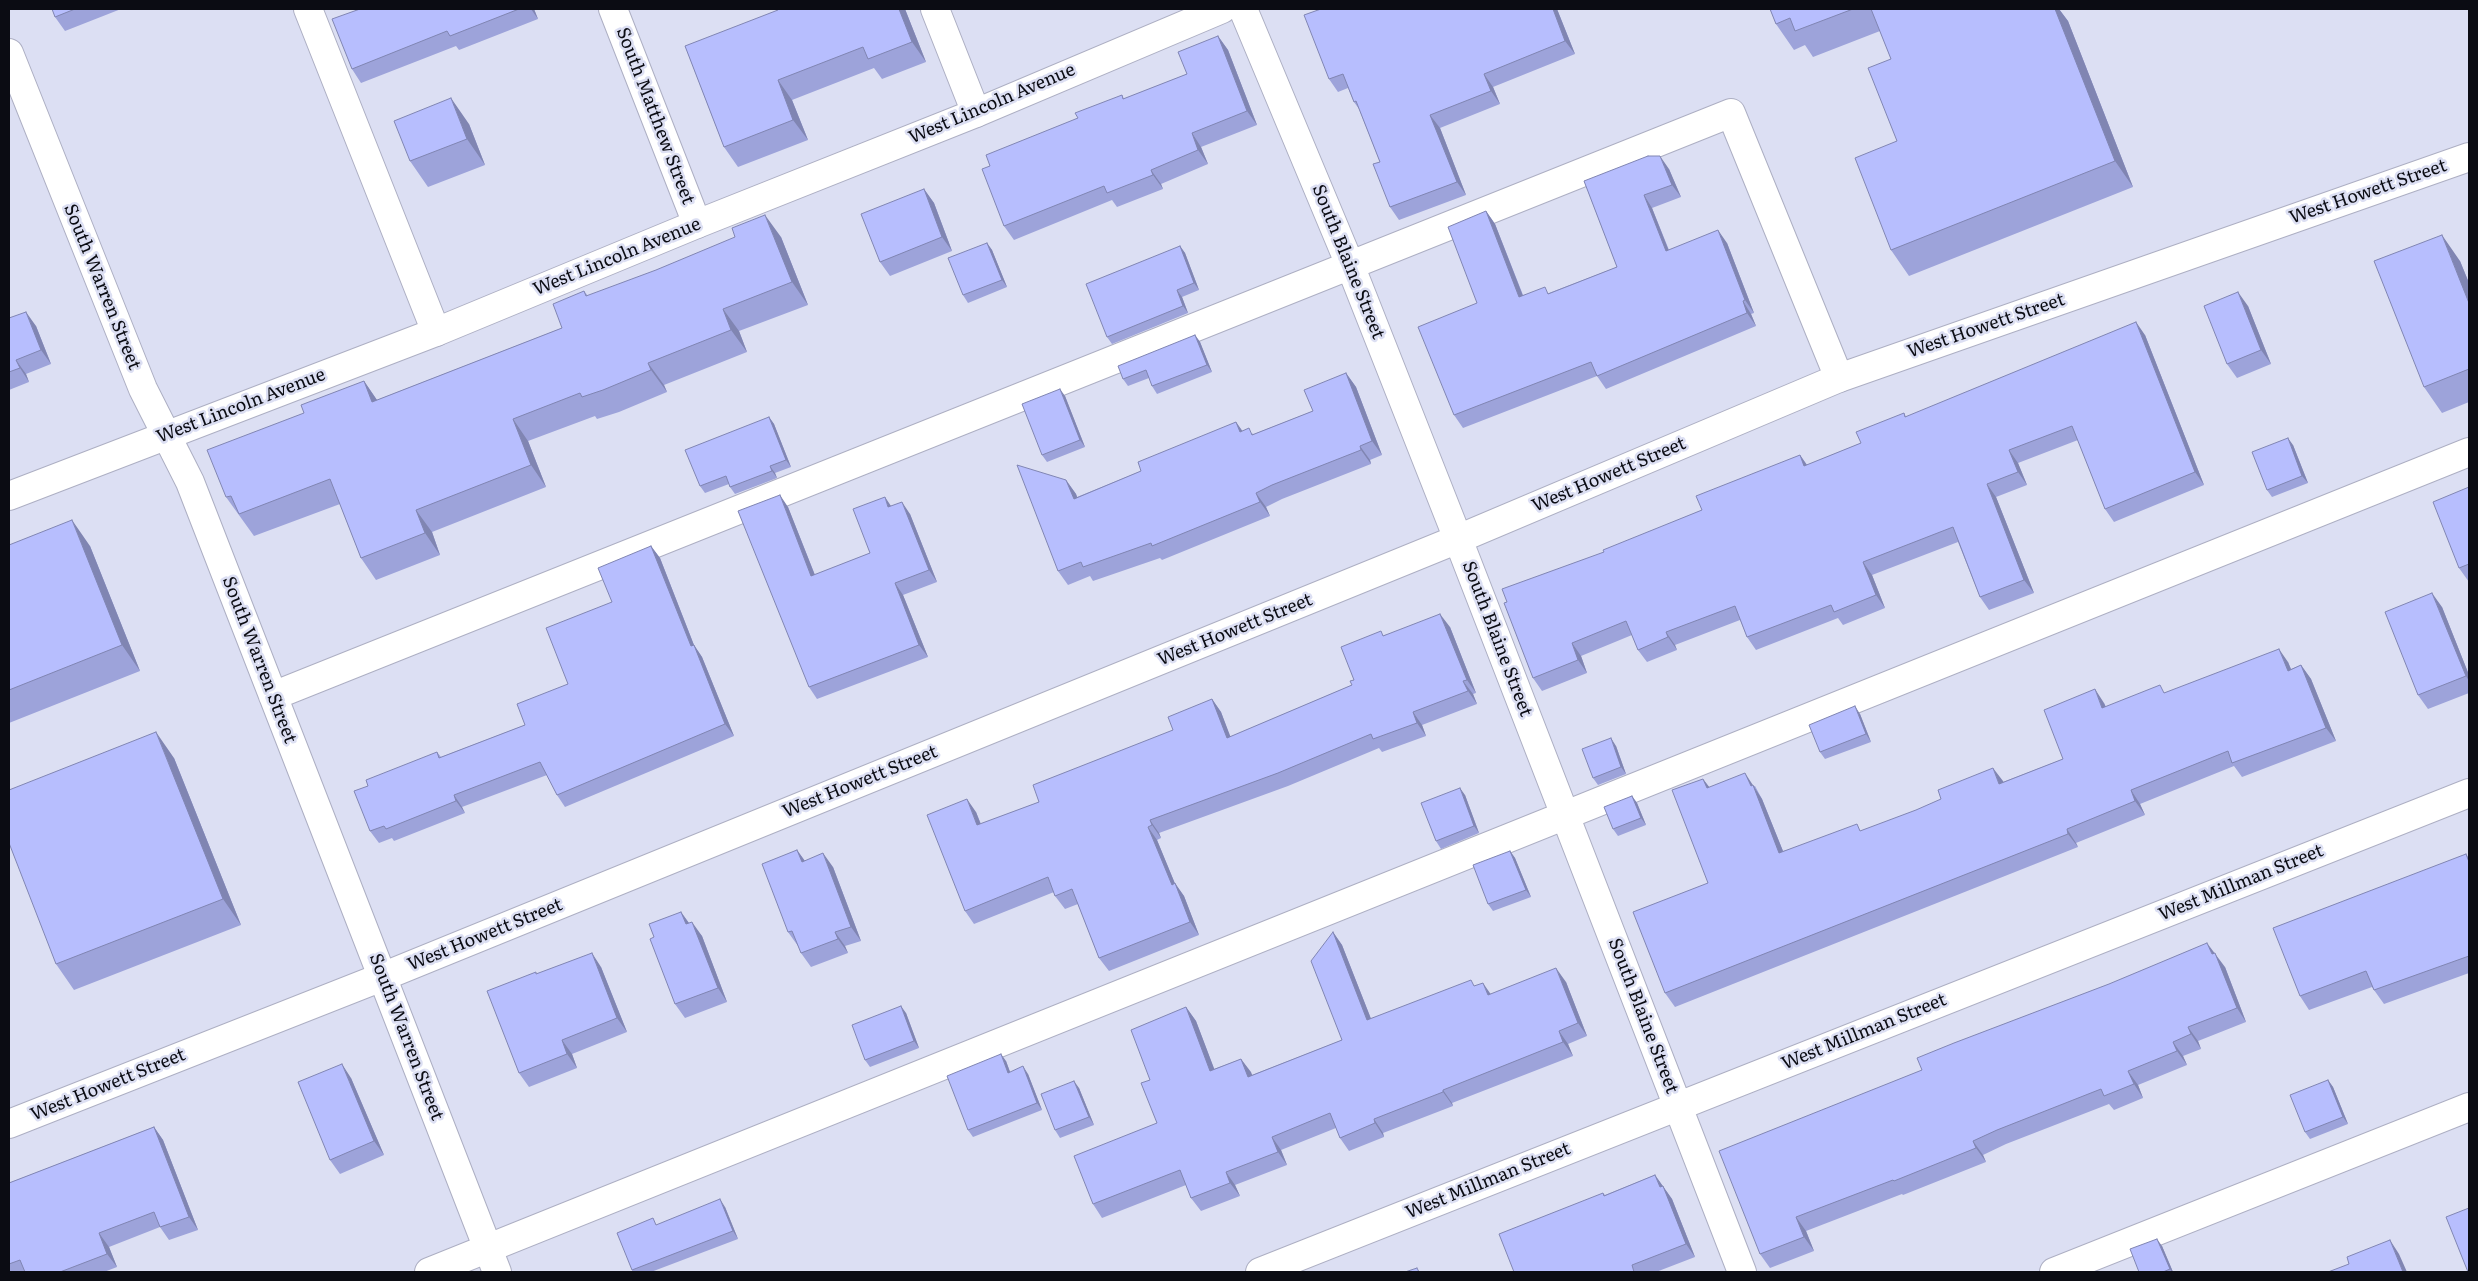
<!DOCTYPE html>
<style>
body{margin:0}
#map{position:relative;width:2478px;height:1281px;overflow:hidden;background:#dcdff3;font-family:Literata,serif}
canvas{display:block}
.frame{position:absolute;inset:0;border:10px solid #0b0c13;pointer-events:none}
</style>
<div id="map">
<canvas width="2478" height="1281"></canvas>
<div class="frame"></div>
</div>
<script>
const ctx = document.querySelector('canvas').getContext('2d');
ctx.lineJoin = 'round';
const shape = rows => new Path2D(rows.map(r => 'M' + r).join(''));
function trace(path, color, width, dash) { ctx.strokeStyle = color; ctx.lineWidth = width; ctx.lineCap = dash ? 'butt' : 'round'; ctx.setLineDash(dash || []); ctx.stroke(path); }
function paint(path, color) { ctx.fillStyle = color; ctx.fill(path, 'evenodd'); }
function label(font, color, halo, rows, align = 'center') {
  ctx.font = font + ' Literata,serif'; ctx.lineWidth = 5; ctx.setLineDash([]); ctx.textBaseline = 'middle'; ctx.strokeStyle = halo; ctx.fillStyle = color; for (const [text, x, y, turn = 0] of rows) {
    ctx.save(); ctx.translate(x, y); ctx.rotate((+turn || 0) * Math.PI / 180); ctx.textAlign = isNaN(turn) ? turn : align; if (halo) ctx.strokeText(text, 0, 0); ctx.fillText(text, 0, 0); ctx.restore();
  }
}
const minor = shape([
 [308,9,436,332],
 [613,9,697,224],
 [935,9,976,113],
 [1243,9,1350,265,1458,539,1742,1272],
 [9,53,143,389,190,482,497,1272],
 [273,696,1731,113,1839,378],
 [429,1272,2469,452],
 [1260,1272,2469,793],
 [2054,1272,2469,1107]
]);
const major = shape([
 [9,496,436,332,697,224,976,113,1222,9],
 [9,1124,382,977,1458,539,1839,378,2469,157]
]);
const wall = shape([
 [52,9,121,9,65,31,55,17],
 [360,9,534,9,538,19,459,50,456,46,361,83,352,69],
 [905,9,926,62,882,79,874,68,792,100,808,140,738,167,724,147,685,46],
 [1321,9,1557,9,1575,54,1493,87,1500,104,1440,128,1466,195,1399,220,1390,207,1380,162,1359,109,1354,102,1348,88,1338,92,1329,79],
 [1770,9,2059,9,2068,21,2133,187,1909,276,1891,250,1897,141,1891,59,1880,31,1813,57,1805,45,1794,50,1776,24],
 [1218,36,1228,50,1257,125,1201,147,1208,164,1161,184,1163,189,1117,207,1112,200,1014,240,1004,226,990,166,1122,95,1124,99,1187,74],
 [469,124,485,165,428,187,410,161],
 [1669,169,1681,197,1652,208,1669,250,1727,243,1754,313,1751,314,1756,326,1606,389,1597,376,1463,428,1454,415,1477,303,1486,211,1495,224,1523,295,1549,293,1617,267,1584,181],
 [924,189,934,203,952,251,890,276,880,262],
 [781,237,808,305,739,331,747,352,664,385,667,392,619,412,597,419,595,416,528,441,546,487,432,532,440,555,376,580,361,558,340,504,254,536,226,497,364,381,377,400,562,328,584,291,588,296],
 [987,243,992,250,1007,287,968,303,963,295],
 [1180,246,1185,253,1199,290,1182,297,1188,313,1112,344,1107,337],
 [2460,261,2469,283,2469,402,2442,413,2424,387],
 [2248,306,2271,364,2237,378,2227,364],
 [9,318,36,326,51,364,26,374,29,382,9,390],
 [1195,335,1200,342,1212,372,1157,394,1152,386,1149,378,1128,386,1123,379],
 [2145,335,2204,485,2114,522,2105,509,2078,440,2018,463,2027,485,1996,497,2034,593,1989,610,1980,597,1958,542,1872,575,1885,608,1843,625,1838,618,1756,650,1747,637,1740,620,1675,645,1677,650,1647,662,1638,650,1632,635,1581,656,1587,673,1542,691,1533,678,1604,552,1702,510,1800,455,1807,465,1861,443,1904,413,1906,417],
 [1346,373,1356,387,1382,455,1370,460,1371,464,1282,499,1266,507,1270,516,1162,560,1160,558,1093,581,1090,576,1068,585,1058,571,1066,480,1076,494,1077,497,1141,471,1236,422,1242,431,1254,434,1313,411],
 [1065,396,1085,447,1047,462,1042,455],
 [769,417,774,424,791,467,775,473,777,478,735,494,730,487,729,484,705,493,700,486],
 [2293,445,2308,483,2272,497,2267,490],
 [2469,487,2469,582,2459,568],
 [891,506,910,514,937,582,903,595,928,657,817,699,809,687,788,507,815,575,870,553],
 [9,545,90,546,140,671,9,723],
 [651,546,660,558,694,645,702,657,734,736,565,807,557,795,547,775,462,807,465,813,394,841,392,838,379,843,370,831,368,786,437,752,441,757,525,725,568,684,612,602],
 [2442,607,2469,675,2469,693,2428,709,2418,695],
 [1450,627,1476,693,1473,694,1477,704,1422,725,1426,736,1382,752,1379,748,1288,786,1159,833,1161,838,1157,840,1175,884,1184,896,1199,935,1109,971,1099,958,1078,904,1065,909,1055,896,1054,892,974,924,965,911,976,812,981,824,1039,802,1173,730,1212,699,1221,712,1230,737,1352,685,1354,680,1384,635],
 [2288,662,2291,669,2301,665,2311,679,2336,741,2242,777,2234,766,2140,804,2145,815,2076,843,2078,847,1675,1007,1665,993,1708,883,1703,779,1709,787,1755,786,1762,799,1783,851,1862,831,2003,782,2063,759,2104,703,2106,707],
 [1860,714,1871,742,1825,759,1820,752],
 [1616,746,1626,774,1598,785,1593,778],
 [174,758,241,925,74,990,56,964],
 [1465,795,1479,833,1441,849,1436,841],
 [1632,796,1637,803,1646,825,1618,836,1613,829],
 [797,850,805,861,833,867,861,941,845,946,848,953,811,967,801,953,798,946,788,932],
 [1510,851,1515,858,1531,897,1493,911,1488,904],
 [2466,854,2469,858,2469,973,2384,1004,2374,990,2372,987,2309,1010,2300,996],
 [681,912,689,923,702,936,727,1002,685,1018,675,1004,654,937],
 [1333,932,1342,945,1371,1019,1475,986,1491,994,1566,982,1587,1036,1568,1044,1573,1056,1452,1103,1453,1106,1383,1133,1384,1137,1349,1151,1340,1138,1336,1128,1281,1150,1287,1165,1235,1185,1240,1196,1201,1211,1191,1198,1186,1185,1102,1218,1093,1204,1157,1123,1150,1080,1186,1007,1196,1021,1214,1069,1241,1059,1252,1075,1342,1040],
 [601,967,627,1032,572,1054,577,1068,529,1087,519,1073,537,974],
 [2225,967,2246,1022,2198,1041,2201,1049,2183,1056,2187,1065,2138,1085,2143,1098,2114,1110,2109,1104,2006,1144,1983,1155,1986,1162,1903,1195,1902,1194,1806,1231,1814,1251,1770,1268,1760,1254,1922,1070],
 [906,1013,919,1048,870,1067,865,1060],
 [1006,1061,1010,1072,1028,1074,1042,1110,973,1137,968,1130],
 [351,1078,384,1155,340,1174,330,1160],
 [2328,1080,2333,1087,2348,1124,2310,1139,2305,1132],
 [1079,1088,1094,1125,1060,1138,1055,1130],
 [154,1127,163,1140,198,1230,169,1240,160,1227,109,1247,117,1267,104,1272,9,1272,9,1183],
 [1655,1175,1672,1199,1695,1257,1656,1272,1514,1272,1603,1193,1605,1195],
 [725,1207,738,1239,651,1272,633,1272,632,1270,658,1225],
 [2162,1246,2173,1272,2139,1272]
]);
const shadedWall = shape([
 [531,9,534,9,538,19],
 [899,9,905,9,926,62,912,42],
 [1553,9,1557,9,1575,54,1565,41],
 [2055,9,2059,9,2068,21,2133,187,2115,161],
 [1218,36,1228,50,1257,125,1247,111],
 [1484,74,1493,87,1500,104,1491,91],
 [778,80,792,100,808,140,793,120],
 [451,98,469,124,485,165,467,139],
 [1430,115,1440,128,1466,195,1457,182],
 [1192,133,1201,147,1208,164,1198,150],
 [1660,156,1669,169,1681,197,1672,185],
 [1151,170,1161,184,1163,189,1153,175],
 [924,189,934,203,952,251,942,237],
 [1644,195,1652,208,1674,264,1666,251],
 [1486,211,1495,224,1528,309,1519,297],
 [765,215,781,237,808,305,792,282],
 [1718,230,1727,243,1754,313,1745,300],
 [2442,235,2460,261,2469,283,2469,303],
 [987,243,992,250,1007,287,1002,280],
 [1180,246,1185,253,1199,290,1194,283],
 [1177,290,1182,297,1188,313,1183,306],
 [2238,292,2248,306,2271,364,2261,350],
 [1743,301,1751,314,1756,326,1747,313],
 [723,309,739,331,747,352,731,330],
 [26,312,36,326,51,364,41,350],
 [2136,322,2145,335,2204,485,2195,472],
 [1195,335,1200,342,1212,372,1207,365],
 [16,360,26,374,29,382,20,368],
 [648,363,664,385,667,392,651,370],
 [1346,373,1356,387,1382,455,1372,441],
 [364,381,379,403,372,402],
 [1060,389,1065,396,1085,447,1080,440],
 [769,417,774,424,791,467,786,460],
 [513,419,528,441,546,487,531,465],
 [1236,422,1246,436,1240,432],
 [2288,438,2293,445,2308,483,2302,476],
 [1360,446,1370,460,1371,464,1361,450],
 [2009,450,2018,463,2027,485,2018,472],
 [1800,455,1809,468,1804,466],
 [770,466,775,473,777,478,772,471],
 [1066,480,1076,494,1083,513,1074,499],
 [1987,484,1996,497,2034,593,2024,580],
 [1256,493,1266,507,1270,516,1260,502],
 [780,495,788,507,820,588,811,576],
 [885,497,893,509,888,507],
 [902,502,910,514,937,582,929,570],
 [416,510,432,532,440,555,425,533],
 [72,520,90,546,140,671,122,645],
 [651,546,660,558,699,658,691,646],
 [1863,562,1872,575,1885,608,1876,595],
 [895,583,903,595,928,657,919,645],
 [2432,593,2442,607,2469,675,2469,681,2466,676],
 [1440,614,1450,627,1476,693,1467,680],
 [1666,632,1675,645,1677,650,1668,637],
 [1572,643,1581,656,1587,673,1578,660],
 [694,645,702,657,734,736,725,724],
 [2279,649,2288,662,2297,684,2288,671],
 [2301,665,2311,679,2336,741,2326,728],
 [1463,681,1473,694,1477,704,1468,691],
 [2095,689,2104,703,2112,722,2102,708],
 [1212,699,1221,712,1236,751,1227,738],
 [1855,706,1860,714,1871,742,1866,734],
 [1413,712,1422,725,1426,736,1417,723],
 [156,732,174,758,241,925,223,899],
 [1611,738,1616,746,1626,774,1621,767],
 [1993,768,2003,781,2009,797,1999,784],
 [1745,773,1762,799,1789,866,1779,853],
 [1703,779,1713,792,1707,788],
 [1460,788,1465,795,1479,833,1474,826],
 [2131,790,2140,804,2145,815,2135,801],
 [454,795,462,807,465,813,456,801],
 [1632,796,1637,803,1646,825,1641,818],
 [967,799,976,812,986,838,977,825],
 [1150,820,1159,833,1161,838,1152,825],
 [1148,827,1157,840,1181,898,1172,885],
 [2067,829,2076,843,2078,847,2068,834],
 [797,850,807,864,802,862],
 [1510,851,1515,858,1531,897,1526,890],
 [823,853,833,867,861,941,851,927],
 [1175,883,1184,896,1199,935,1190,922],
 [681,912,691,926,686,924],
 [692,922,702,936,727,1002,718,988],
 [835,932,845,946,848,953,838,939],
 [1333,932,1342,945,1377,1034,1367,1020],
 [2207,943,2225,967,2246,1022,2237,1008],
 [592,953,601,967,627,1032,617,1018],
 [1556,968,1566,982,1587,1036,1578,1023],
 [1483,983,1492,996,1488,995],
 [901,1006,906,1013,919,1048,914,1041],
 [1186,1007,1196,1021,1220,1084,1210,1071],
 [2188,1027,2198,1041,2201,1049,2191,1034],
 [1559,1031,1568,1044,1573,1056,1563,1042],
 [562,1040,572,1054,577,1068,567,1054],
 [2173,1042,2183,1056,2187,1065,2177,1051],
 [1001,1054,1006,1061,1013,1080,1008,1073],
 [1241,1059,1251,1072,1258,1090,1248,1077],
 [342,1064,351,1078,384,1155,374,1141],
 [1023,1066,1028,1074,1042,1110,1037,1103],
 [2128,1071,2138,1085,2143,1098,2134,1084],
 [2328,1080,2333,1087,2348,1124,2343,1117],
 [1074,1081,1079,1088,1094,1125,1089,1117],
 [1443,1090,1452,1103,1453,1106,1443,1092],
 [1374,1119,1383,1133,1384,1137,1375,1123],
 [154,1127,163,1140,198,1230,189,1217],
 [1272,1137,1281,1150,1287,1165,1278,1152],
 [1973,1141,1983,1155,1986,1162,1976,1148],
 [1226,1172,1235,1185,1240,1196,1230,1183],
 [1655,1175,1672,1199,1695,1257,1686,1244],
 [720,1199,725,1207,738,1239,733,1231],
 [1796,1217,1806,1231,1814,1251,1804,1237],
 [99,1233,109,1247,117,1267,107,1254],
 [2157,1239,2162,1246,2173,1272,2172,1272,2170,1269],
 [2390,1240,2399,1254,2407,1272,2403,1272]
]);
const building = shape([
 [52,9,75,9,55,17,52,9],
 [360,9,519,9,450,36,447,31,352,69,332,19,360,9],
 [778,9,899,9,912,42,868,59,863,47,778,80,793,120,724,147,685,46,778,10,778,9],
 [1321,9,1553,9,1565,41,1484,74,1491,91,1430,115,1457,182,1390,207,1373,164,1380,162,1356,101,1354,102,1343,74,1329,79,1304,15,1321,9],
 [1770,9,1853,9,1795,31,1790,18,1776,24,1770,9],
 [1871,9,2055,9,2115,161,1891,250,1855,158,1897,141,1868,68,1891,59,1871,9],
 [1218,36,1247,111,1192,133,1198,150,1151,170,1153,175,1107,193,1104,186,1004,226,982,169,990,166,986,155,1078,118,1075,113,1122,95,1123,99,1187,74,1178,52,1218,36],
 [451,98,467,139,410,161,394,121,451,98],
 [1648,156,1660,156,1672,185,1644,195,1666,251,1718,230,1745,300,1743,301,1747,313,1597,376,1591,362,1454,415,1418,327,1477,303,1448,227,1486,211,1519,297,1545,287,1548,294,1617,267,1584,181,1648,156],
 [924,189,942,237,880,262,861,214,924,189],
 [765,215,792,282,723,309,731,330,648,363,651,370,603,390,582,397,580,393,513,419,531,465,416,510,425,533,361,558,330,479,239,514,231,496,226,497,207,450,304,413,301,405,364,381,372,402,562,328,553,304,584,291,586,296,656,270,735,237,732,228,765,215],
 [2442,235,2469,303,2469,369,2424,387,2374,261,2442,235],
 [987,243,1002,280,963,295,948,258,987,243],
 [1180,246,1194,283,1177,290,1183,306,1107,337,1086,284,1180,246],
 [2238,292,2261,350,2227,364,2204,306,2238,292],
 [26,312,41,350,16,360,20,368,9,372,9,318,26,312],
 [2136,322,2195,472,2105,509,2072,426,2009,450,2018,472,1987,484,2024,580,1980,597,1953,527,1863,562,1876,595,1834,612,1831,605,1747,637,1735,606,1666,632,1668,637,1638,650,1626,621,1572,643,1578,660,1533,678,1504,603,1507,602,1502,589,1604,552,1603,550,1702,510,1696,496,1800,455,1804,466,1861,443,1856,432,1904,413,1905,417,2136,322],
 [1195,335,1207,365,1152,386,1146,370,1123,379,1118,366,1195,335],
 [1346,373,1372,441,1360,446,1361,450,1272,485,1256,493,1260,502,1152,546,1151,543,1083,567,1081,562,1058,571,1017,465,1066,480,1074,499,1141,471,1138,462,1236,422,1240,432,1249,428,1252,435,1313,411,1304,390,1346,373],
 [1060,389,1080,440,1042,455,1022,404,1060,389],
 [769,417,786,460,770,466,772,471,730,487,726,476,700,486,685,450,769,417],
 [2288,438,2302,476,2267,490,2252,452,2288,438],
 [2469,487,2469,564,2459,568,2433,502,2469,487],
 [780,495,811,576,870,553,853,509,885,497,888,507,902,502,929,570,895,583,919,645,809,687,738,511,780,495],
 [72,520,122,645,9,690,9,545,72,520],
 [651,546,691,646,694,645,725,724,557,795,540,762,454,795,456,801,386,829,384,826,370,831,354,791,368,786,366,780,437,752,439,758,525,725,517,704,568,684,546,628,612,602,598,568,651,546],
 [2432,593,2466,676,2418,695,2385,612,2432,593],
 [1440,614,1467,680,1463,681,1468,691,1413,712,1417,723,1373,739,1371,734,1278,773,1150,820,1152,825,1148,827,1172,885,1175,883,1190,922,1099,958,1072,889,1055,896,1048,877,965,911,927,815,967,799,977,825,1039,802,1033,785,1173,730,1168,717,1212,699,1227,738,1352,685,1350,681,1354,680,1341,647,1381,631,1383,636,1440,614],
 [2279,649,2288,671,2301,665,2326,728,2232,763,2228,751,2131,790,2135,801,2067,829,2068,834,1665,993,1633,912,1708,883,1672,790,1703,779,1707,788,1745,773,1751,786,1753,785,1779,853,1857,824,1860,831,1916,810,1941,799,1938,790,1993,768,1999,784,2063,759,2044,710,2095,689,2102,708,2160,685,2164,693,2279,649],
 [1855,706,1866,734,1820,752,1809,725,1855,706],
 [156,732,223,899,56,964,9,843,9,790,156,732],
 [1611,738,1621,767,1593,778,1582,749,1611,738],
 [1460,788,1474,826,1436,841,1421,803,1460,788],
 [1632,796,1641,818,1613,829,1604,807,1632,796],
 [797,850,802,862,823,853,851,927,835,932,838,939,801,953,792,931,788,932,762,864,797,850],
 [1510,851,1526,890,1488,904,1473,865,1510,851],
 [2466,854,2469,862,2469,956,2374,990,2366,971,2300,996,2273,928,2466,854],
 [681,912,686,924,692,922,718,988,675,1004,650,939,654,937,649,924,681,912],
 [1333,932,1367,1020,1471,980,1474,986,1483,983,1488,995,1556,968,1578,1023,1559,1031,1563,1042,1443,1090,1443,1092,1374,1119,1375,1123,1340,1138,1330,1113,1272,1137,1278,1152,1226,1172,1230,1183,1191,1198,1180,1170,1093,1204,1074,1156,1157,1123,1141,1083,1150,1080,1131,1030,1186,1007,1210,1071,1241,1059,1248,1077,1342,1040,1311,961,1333,932],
 [2207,943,2212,954,2215,953,2237,1008,2188,1027,2191,1034,2173,1042,2177,1051,2128,1071,2134,1084,2104,1096,2101,1089,1997,1130,1973,1141,1976,1148,1894,1181,1893,1180,1796,1217,1804,1237,1760,1254,1719,1151,1922,1070,1917,1058,1954,1043,2109,984,2207,943],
 [592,953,617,1018,562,1040,567,1054,519,1073,487,991,536,972,536,974,592,953],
 [901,1006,914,1041,865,1060,852,1025,901,1006],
 [1001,1054,1008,1073,1023,1066,1037,1103,968,1130,947,1076,1001,1054],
 [342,1064,374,1141,330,1160,298,1082,342,1064],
 [2328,1080,2343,1117,2305,1132,2290,1095,2328,1080],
 [1074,1081,1089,1117,1055,1130,1041,1094,1074,1081],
 [154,1127,189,1217,160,1227,154,1212,99,1233,107,1254,60,1272,25,1272,20,1260,9,1264,9,1183,154,1127],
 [1655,1175,1660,1187,1663,1186,1686,1244,1632,1265,1634,1272,1514,1272,1499,1234,1603,1193,1604,1196,1655,1175],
 [720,1199,733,1231,632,1270,617,1233,653,1218,656,1225,720,1199],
 [2469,1208,2469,1272,2468,1272,2446,1217,2469,1208],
 [2157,1239,2170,1269,2163,1272,2139,1272,2130,1249,2157,1239],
 [2390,1240,2403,1272,2328,1272,2349,1264,2347,1257,2390,1240],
 [1417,1268,1419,1272,1405,1272,1417,1268]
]);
const streetNames = [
 ["West Lincoln Avenue",992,104,-23],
 ["South Matthew Street",655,116,69],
 ["West Howett Street",2368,192,-19],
 ["West Lincoln Avenue",617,257,-22],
 ["South Blaine Street",1348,262,68],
 ["South Warren Street",102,287,68],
 ["West Howett Street",1986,326,-19],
 ["West Lincoln Avenue",241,406,-21],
 ["West Howett Street",1609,475,-23],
 ["West Howett Street",1235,630,-22],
 ["South Blaine Street",1497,639,69],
 ["South Warren Street",259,660,69],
 ["West Howett Street",860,782,-22],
 ["West Millman Street",2241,883,-22],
 ["West Howett Street",485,935,-22],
 ["South Blaine Street",1643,1016,69],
 ["West Millman Street",1864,1032,-22],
 ["South Warren Street",406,1037,69],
 ["West Howett Street",108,1085,-22],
 ["West Millman Street",1488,1181,-22]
];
trace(minor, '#adafc3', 30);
trace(major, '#adafc3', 30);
trace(minor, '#fff', 28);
trace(major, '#fff', 28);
paint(wall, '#9da3da');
paint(shadedWall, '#8085b2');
paint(building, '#b7befe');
trace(building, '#8085b2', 1);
label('18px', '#0b0c13', '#dcdff3', streetNames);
</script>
